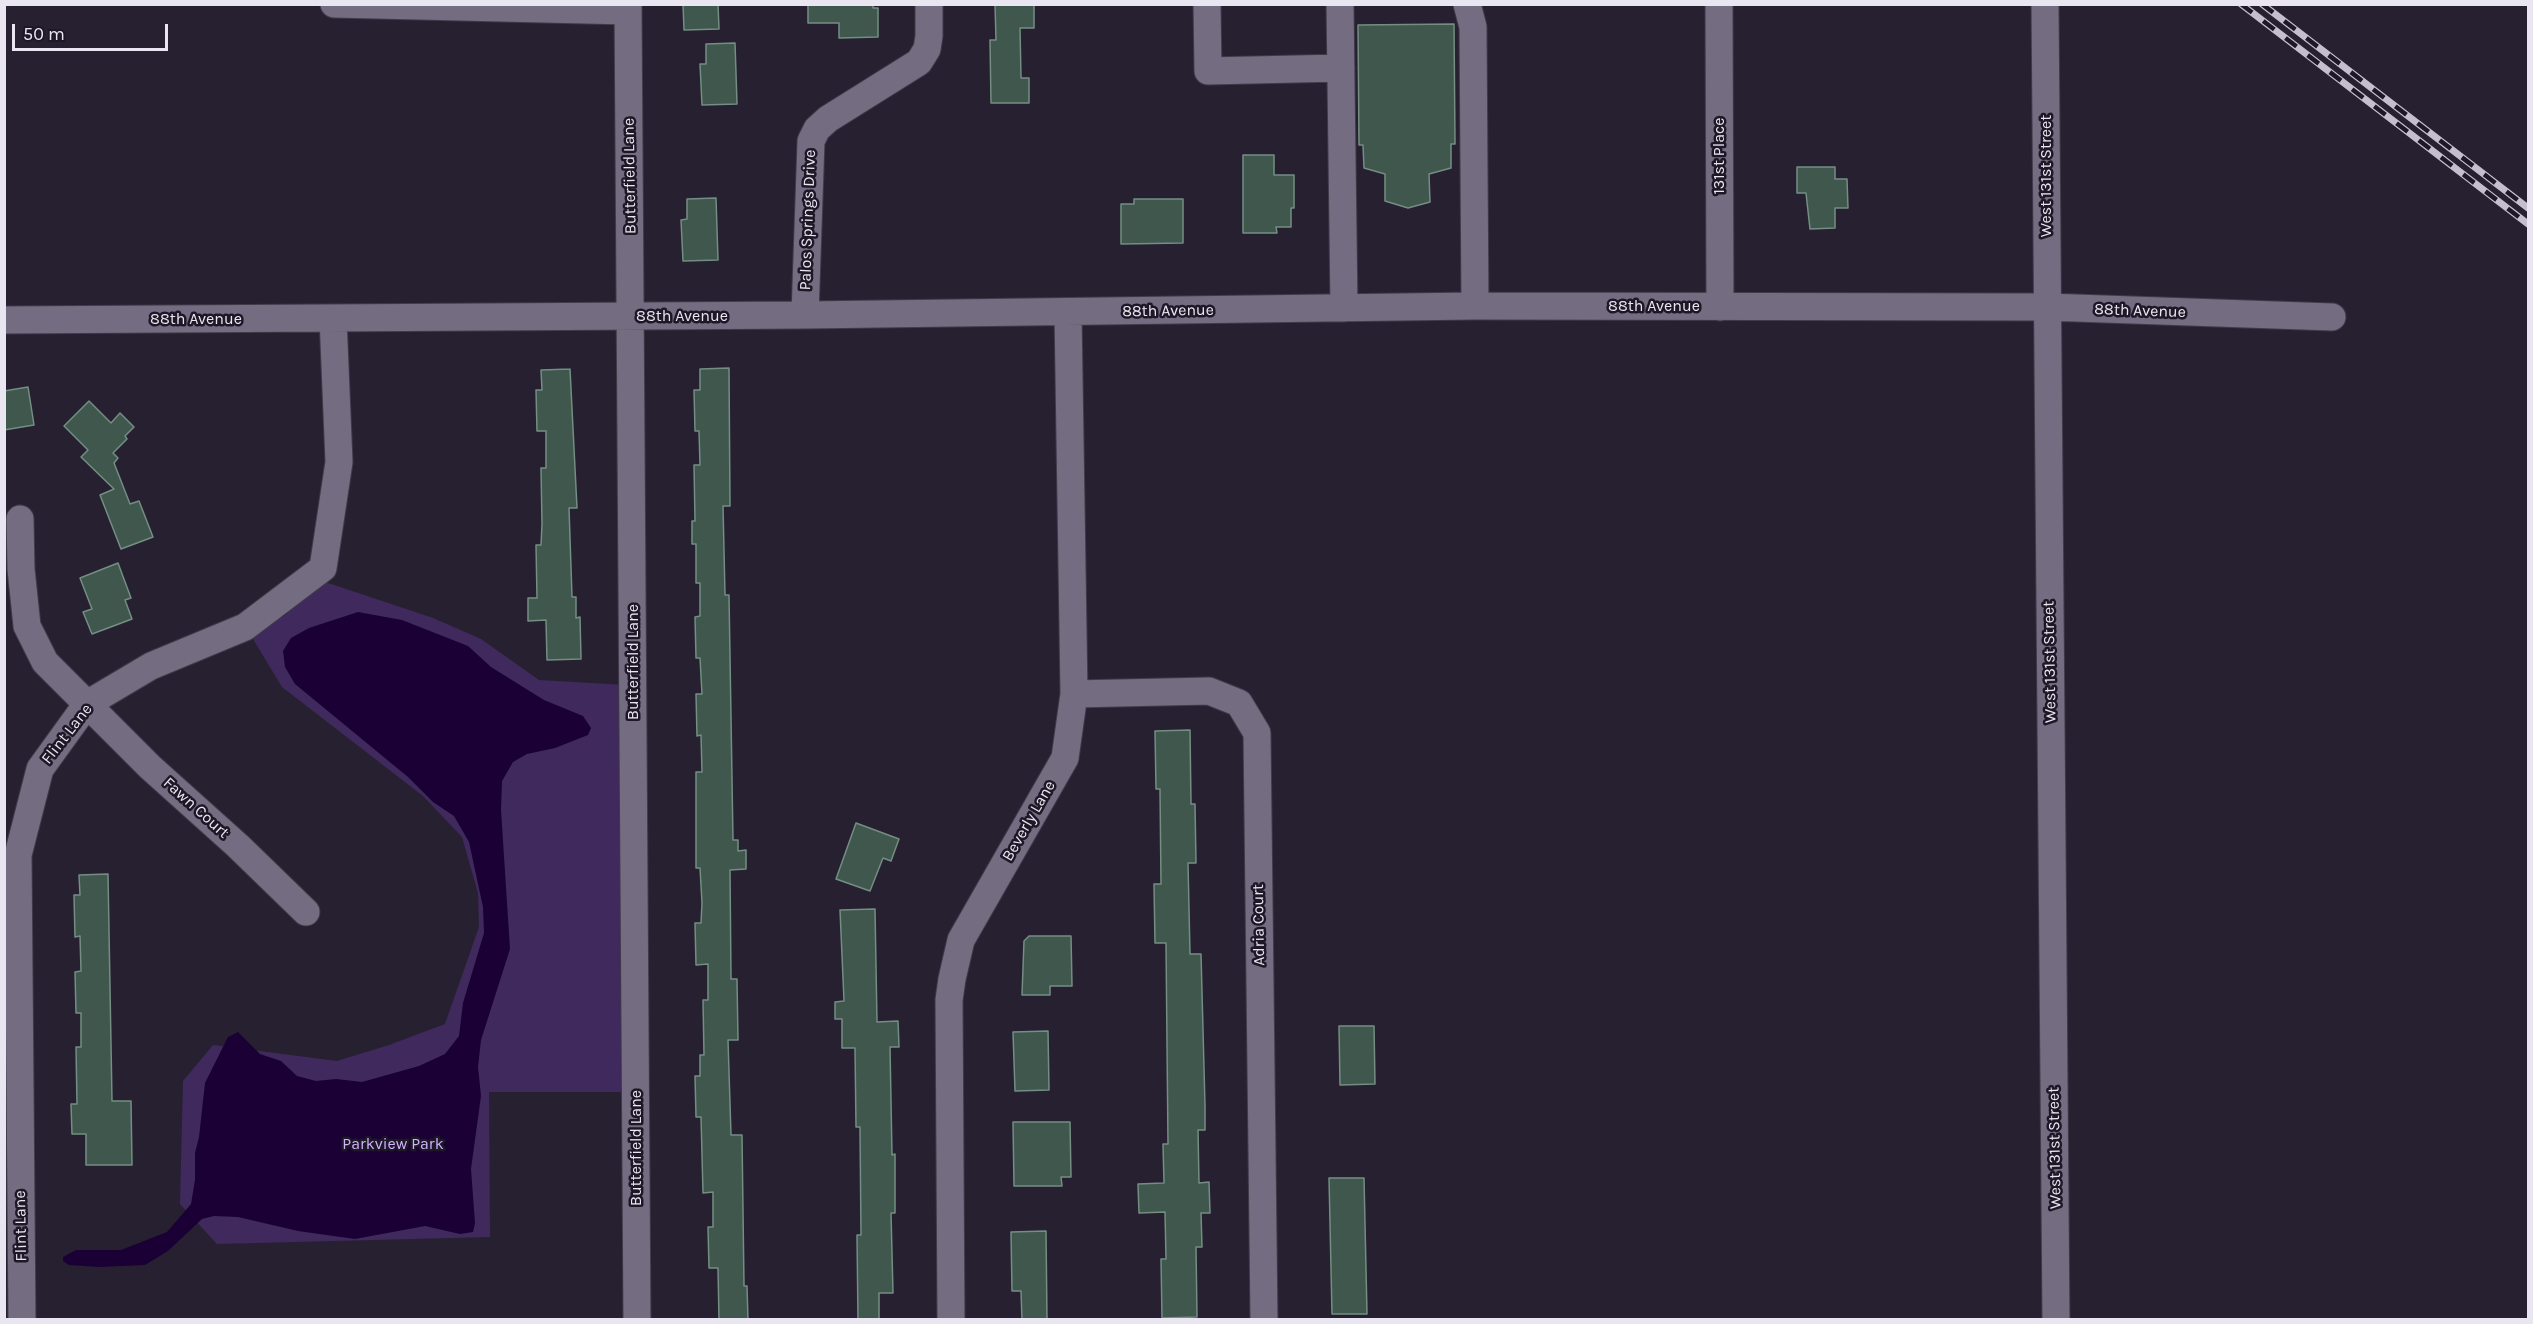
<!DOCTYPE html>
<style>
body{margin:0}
#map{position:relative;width:2533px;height:1324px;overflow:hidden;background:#272031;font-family:Karla,sans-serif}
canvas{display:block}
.frame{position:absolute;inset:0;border:6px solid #eae6f1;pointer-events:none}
.scale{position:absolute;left:12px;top:24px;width:156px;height:27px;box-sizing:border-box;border:3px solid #eae6f1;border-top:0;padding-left:8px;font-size:18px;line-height:21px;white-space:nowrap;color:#eae6f1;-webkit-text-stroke:4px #1d1727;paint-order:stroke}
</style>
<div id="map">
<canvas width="2533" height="1324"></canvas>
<div class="frame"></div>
<div class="scale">50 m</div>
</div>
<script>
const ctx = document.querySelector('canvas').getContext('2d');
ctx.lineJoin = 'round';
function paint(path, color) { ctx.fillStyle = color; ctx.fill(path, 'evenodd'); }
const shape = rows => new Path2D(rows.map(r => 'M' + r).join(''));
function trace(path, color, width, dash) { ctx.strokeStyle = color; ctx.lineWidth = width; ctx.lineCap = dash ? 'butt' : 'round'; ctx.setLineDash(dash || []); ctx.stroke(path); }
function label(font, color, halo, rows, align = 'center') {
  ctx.font = font + ' Karla,sans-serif'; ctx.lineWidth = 5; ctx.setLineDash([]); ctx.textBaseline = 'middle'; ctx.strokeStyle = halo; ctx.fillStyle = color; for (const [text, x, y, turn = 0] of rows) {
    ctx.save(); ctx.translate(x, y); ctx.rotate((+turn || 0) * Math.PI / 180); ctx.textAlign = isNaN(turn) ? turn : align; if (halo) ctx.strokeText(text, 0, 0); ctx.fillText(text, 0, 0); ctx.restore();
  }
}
const green = shape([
 [322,581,433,618,481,639,539,680,626,685,629,1092,489,1092,490,1237,217,1244,180,1204,183,1081,213,1045,337,1061,389,1045,445,1024,479,927,478,893,462,837,423,796,282,687,250,634,284,616]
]);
const water = shape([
 [358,612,402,620,468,646,491,667,544,700,583,716,591,728,588,735,555,748,527,754,513,762,502,781,501,810,510,949,481,1040,478,1067,481,1096,471,1169,475,1223,473,1232,460,1234,425,1226,355,1239,298,1231,238,1217,214,1216,202,1219,168,1251,145,1265,99,1267,69,1265,63,1261,63,1257,76,1250,121,1250,167,1232,191,1204,195,1180,195,1153,199,1137,205,1083,228,1037,238,1032,260,1054,281,1061,297,1076,316,1081,336,1079,362,1082,419,1066,445,1054,459,1036,463,1003,484,933,483,907,469,842,454,816,433,802,408,777,295,684,285,667,283,651,291,638,309,628]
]);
const building = shape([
 [683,4,718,4,719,29,684,30,683,4],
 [808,4,873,4,873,8,878,8,878,37,839,38,839,23,808,23,808,4],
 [995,4,1034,4,1034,28,1020,28,1021,78,1029,78,1029,103,991,103,990,40,996,40,995,4],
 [1454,24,1455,144,1451,144,1451,168,1429,174,1430,202,1408,208,1385,201,1385,174,1364,168,1363,145,1359,145,1358,25,1454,24],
 [735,43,737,104,702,105,700,64,706,64,706,44,735,43],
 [1243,155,1274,155,1274,175,1294,175,1294,208,1291,208,1291,227,1276,227,1277,233,1243,233,1243,155],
 [1797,167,1835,167,1835,179,1847,179,1848,208,1835,208,1835,228,1810,229,1806,193,1797,193,1797,167],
 [716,198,718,260,683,261,681,220,687,219,687,199,716,198],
 [1134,199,1183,199,1183,243,1121,244,1121,204,1134,204,1134,199],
 [729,368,730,506,723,506,725,595,729,595,733,840,738,840,738,851,746,850,746,869,730,870,731,979,737,979,738,1040,728,1040,731,1135,742,1135,744,1286,747,1286,748,1320,719,1320,718,1268,709,1268,708,1227,713,1227,713,1192,703,1193,701,1117,696,1117,695,1076,700,1076,700,1055,704,1055,703,1000,708,1000,708,964,696,965,695,923,701,923,702,903,700,868,696,868,696,772,702,772,701,735,697,736,696,694,702,694,700,658,696,658,695,617,700,616,700,583,696,583,696,544,692,544,692,521,695,521,694,465,700,465,699,431,695,431,694,390,700,390,700,369,729,368],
 [570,369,577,508,569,508,572,597,576,597,576,618,580,617,581,659,547,660,546,620,528,621,528,598,537,598,536,545,541,545,542,524,541,468,546,468,546,431,537,431,536,390,542,390,541,370,570,369],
 [28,387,34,425,4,430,4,391,28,387],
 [89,401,111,423,120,413,134,427,125,436,127,439,113,453,118,458,114,463,130,504,139,501,153,537,121,549,100,495,114,489,81,457,88,450,64,426,89,401],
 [118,563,131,598,125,600,132,619,92,634,83,612,92,609,80,578,118,563],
 [1190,730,1191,804,1195,804,1196,863,1188,863,1190,954,1201,954,1205,1106,1205,1130,1198,1130,1199,1183,1209,1182,1210,1213,1201,1213,1202,1247,1196,1247,1197,1317,1162,1318,1161,1259,1166,1259,1165,1212,1139,1213,1138,1184,1164,1183,1163,1144,1168,1144,1166,943,1155,943,1154,884,1161,884,1160,789,1156,789,1155,731,1190,730],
 [856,823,899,839,891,861,883,858,870,891,836,879,856,823],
 [108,874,112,1101,131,1101,132,1165,86,1165,86,1134,72,1134,71,1104,77,1104,76,1047,81,1047,81,1013,76,1013,75,972,81,971,80,936,75,937,74,895,80,895,79,875,108,874],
 [875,909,877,1022,898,1021,899,1047,890,1047,892,1155,895,1154,895,1213,891,1213,893,1293,879,1293,879,1320,858,1320,857,1235,861,1235,860,1127,856,1127,855,1048,842,1048,842,1019,835,1019,835,1002,844,1001,840,910,875,909],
 [1029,936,1071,936,1072,986,1050,986,1050,995,1022,995,1024,941,1029,936],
 [1339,1026,1374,1026,1375,1084,1340,1085,1339,1026],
 [1048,1031,1049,1090,1015,1091,1013,1032,1048,1031],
 [1013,1122,1070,1122,1071,1177,1061,1177,1062,1186,1014,1186,1013,1122],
 [1329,1178,1364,1178,1367,1314,1332,1314,1329,1178],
 [1046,1231,1047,1320,1022,1320,1021,1291,1012,1291,1011,1232,1046,1231]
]);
const minor = shape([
 [334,4,628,11],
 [628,4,637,1320],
 [1207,4,1208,71,1341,68],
 [1340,4,1344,308],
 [1467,4,1473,27,1475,306],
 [1719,4,1720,307],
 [2045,4,2056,1320],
 [805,315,811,141,817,129,828,119,919,62,927,49,929,36,929,4],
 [4,320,805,315,1475,306,2047,307,2332,317],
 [20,519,21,569,27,626,45,662,150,767,238,846,306,912],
 [1074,694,1209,691,1239,703,1257,733,1264,1320],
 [22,1320,18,855,40,769,87,704,151,666,245,627,323,568,339,462,333,318],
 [951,1320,949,1000,952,979,961,940,1065,758,1074,694,1068,312]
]);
const rail = shape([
 [2241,4,2528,224],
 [2262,4,2528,208]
]);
const streetNames = [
 ["131st Place",1719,156,-90],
 ["Butterfield Lane",630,176,-91],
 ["West 131st Street",2046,176,-90],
 ["Palos Springs Drive",808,220,-88],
 ["88th Avenue",1654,306],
 ["88th Avenue",1168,311,-1],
 ["88th Avenue",2140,311,2],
 ["88th Avenue",682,316],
 ["88th Avenue",196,319],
 ["Butterfield Lane",633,662,-90],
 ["West 131st Street",2050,662,-91],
 ["Flint Lane",67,734,-52],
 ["Fawn Court",196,808,42],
 ["Beverly Lane",1029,821,-60],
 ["Adria Court",1259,925,-91],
 ["Butterfield Lane",636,1148,-90],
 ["West 131st Street",2055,1148,-91],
 ["Flint Lane",21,1226,-91]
];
const parkNames = [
 ["Parkview Park",393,1144]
];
paint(green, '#40295d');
paint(water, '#1a0035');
paint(building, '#3f574d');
trace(building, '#748e84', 1.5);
trace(minor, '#403a49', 29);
trace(minor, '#746c81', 27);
trace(rail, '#c4bfcc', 7);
trace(rail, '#1d1727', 4.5, [14]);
label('16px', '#eae6f1', '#1d1727', streetNames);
label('16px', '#d0b3fd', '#1d1727', parkNames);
</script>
